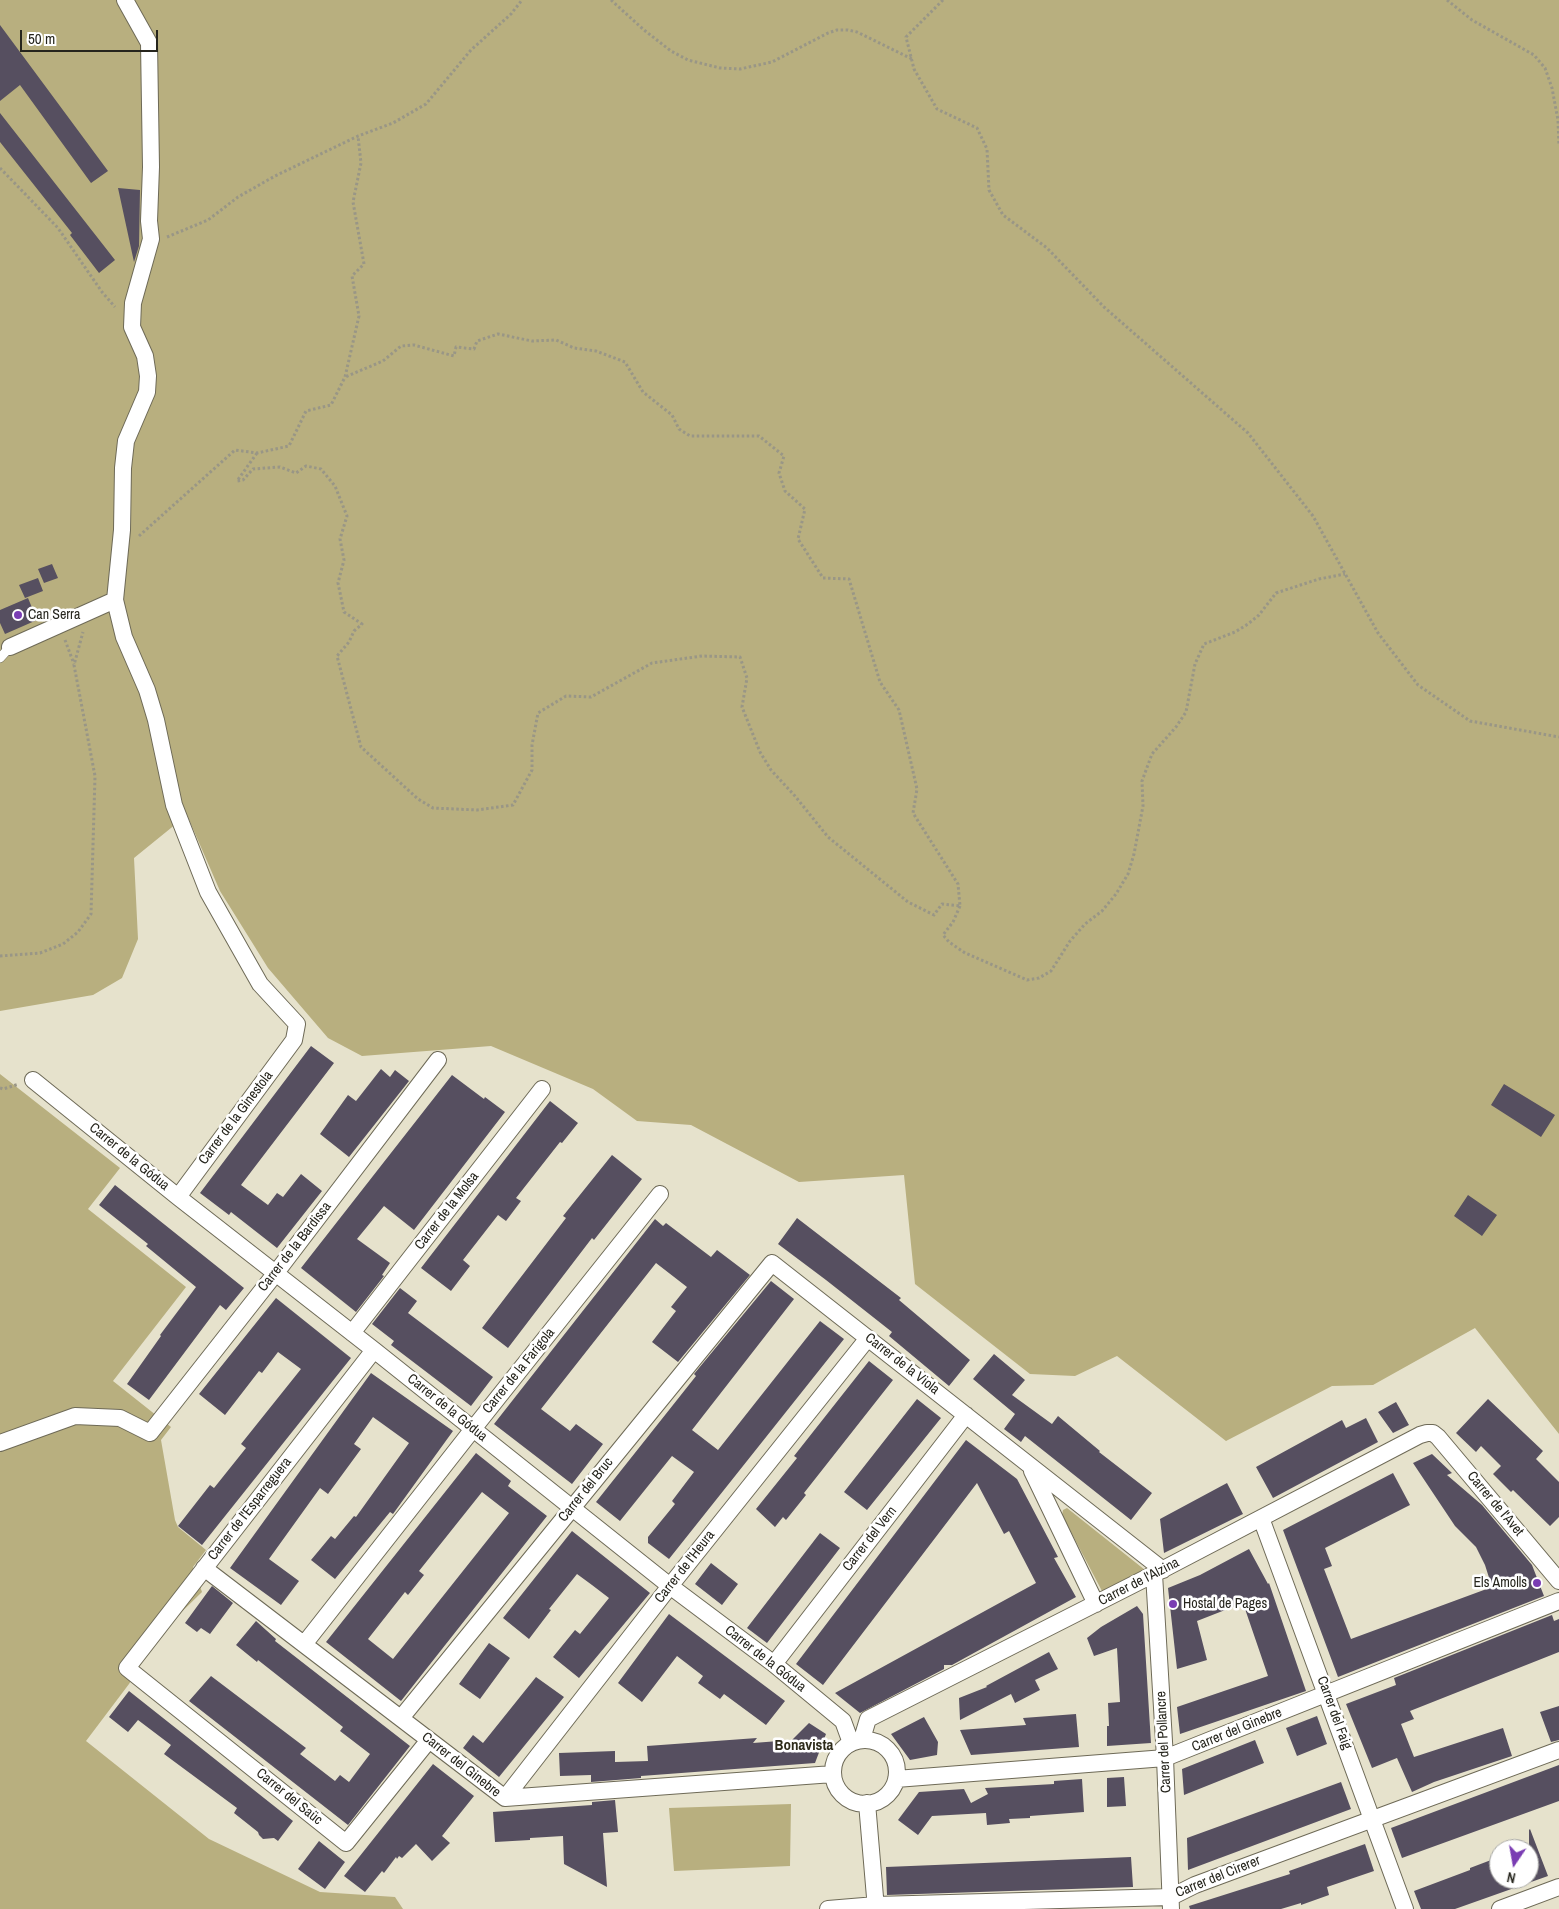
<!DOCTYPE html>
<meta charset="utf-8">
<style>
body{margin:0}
#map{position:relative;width:1559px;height:1909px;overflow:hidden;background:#e6e2cc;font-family:"Archivo Narrow",sans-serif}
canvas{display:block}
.north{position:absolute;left:1489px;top:1839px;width:50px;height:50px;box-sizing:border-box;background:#fff;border:1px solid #a8a8a5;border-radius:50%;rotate:192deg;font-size:14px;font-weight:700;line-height:20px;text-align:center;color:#26251d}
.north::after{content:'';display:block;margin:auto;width:18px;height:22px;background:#7a3db3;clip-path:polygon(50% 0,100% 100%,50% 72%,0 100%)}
.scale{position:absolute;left:20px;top:30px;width:138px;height:22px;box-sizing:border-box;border:2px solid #26251d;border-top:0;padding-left:6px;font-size:15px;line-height:18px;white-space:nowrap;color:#26251d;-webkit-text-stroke:4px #fff;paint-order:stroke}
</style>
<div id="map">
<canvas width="1559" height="1909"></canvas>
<div class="north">N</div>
<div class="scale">50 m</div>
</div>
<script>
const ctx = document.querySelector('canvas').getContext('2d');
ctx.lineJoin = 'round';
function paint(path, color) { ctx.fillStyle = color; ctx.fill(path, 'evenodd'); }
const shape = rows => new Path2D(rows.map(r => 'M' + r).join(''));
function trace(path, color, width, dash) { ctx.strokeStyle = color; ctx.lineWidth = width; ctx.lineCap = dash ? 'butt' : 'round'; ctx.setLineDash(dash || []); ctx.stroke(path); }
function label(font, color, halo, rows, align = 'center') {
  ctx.font = font + ' "Archivo Narrow",sans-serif'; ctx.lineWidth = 5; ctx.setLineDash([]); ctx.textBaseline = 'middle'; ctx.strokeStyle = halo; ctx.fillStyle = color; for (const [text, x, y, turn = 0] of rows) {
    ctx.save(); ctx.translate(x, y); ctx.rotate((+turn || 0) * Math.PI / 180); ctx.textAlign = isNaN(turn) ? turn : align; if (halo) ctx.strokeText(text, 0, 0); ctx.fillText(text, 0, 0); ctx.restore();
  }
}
const green = shape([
 [0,0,1559,0,1559,1434,1475,1328,1373,1385,1332,1386,1226,1441,1117,1356,1075,1376,1030,1374,915,1284,904,1175,799,1182,691,1125,637,1121,593,1089,491,1046,362,1056,328,1038,268,968,220,891,187,815,134,858,138,939,122,978,93,995,0,1011],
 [0,1074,120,1168,88,1209,186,1287,113,1381,171,1427,161,1440,175,1520,178,1527,206,1550,193,1567,202,1592,159,1634,129,1684,86,1741,209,1839,320,1892,395,1897,403,1909,0,1909],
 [1067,1508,1145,1570,1102,1591,1062,1515,1063,1510],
 [791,1804,790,1866,674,1871,669,1808]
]);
const building = shape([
 [0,25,108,171,91,183,20,85,0,101],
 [0,113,115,260,99,273,70,235,72,233,0,142],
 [118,188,140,190,139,246,134,262],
 [52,564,58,578,44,583,38,569],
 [38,578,43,591,25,598,19,585],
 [28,598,37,620,5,634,0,623,0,610],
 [311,1046,334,1063,241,1185,268,1205,277,1193,283,1197,301,1174,322,1191,277,1248,231,1212,229,1215,200,1193],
 [381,1069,390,1077,395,1070,409,1081,349,1157,320,1134,348,1095,356,1101],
 [452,1075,484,1099,485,1097,505,1112,414,1230,384,1206,357,1239,390,1263,382,1275,384,1276,356,1312,301,1268],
 [1504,1084,1555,1115,1541,1137,1491,1105],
 [550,1101,578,1123,562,1143,560,1142,516,1198,521,1201,506,1221,498,1215,463,1260,470,1266,451,1291,421,1268],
 [612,1155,642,1179,594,1240,592,1238,508,1348,482,1328,566,1218,563,1216],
 [115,1185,244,1288,226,1310,220,1305,149,1400,127,1384,161,1336,160,1335,196,1287,146,1246,148,1244,99,1205],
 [1468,1195,1497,1215,1482,1236,1454,1216],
 [797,1218,901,1298,899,1300,970,1360,949,1386,889,1336,892,1332,826,1280,778,1244],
 [655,1219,663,1226,666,1223,711,1257,717,1250,750,1275,678,1362,652,1342,676,1311,671,1307,687,1287,656,1263,541,1409,570,1431,576,1424,603,1444,572,1484,494,1424],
 [771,1281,794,1299,692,1430,718,1450,820,1321,844,1339,669,1559,648,1543,648,1537,675,1504,672,1501,694,1472,672,1456,620,1521,596,1502,696,1376,694,1374],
 [400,1288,417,1301,408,1313,493,1377,471,1406,391,1345,394,1341,372,1324],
 [276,1298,351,1358,202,1545,178,1526,210,1485,214,1488,246,1448,241,1444,301,1369,278,1352,262,1373,259,1371,225,1415,199,1394],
 [994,1354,1025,1380,1012,1395,1052,1424,1058,1416,1100,1451,1099,1452,1152,1493,1131,1520,1025,1436,1021,1442,1004,1429,1015,1414,973,1379],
 [869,1361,893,1380,804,1493,806,1495,786,1520,783,1517,775,1527,756,1509,797,1458,794,1456],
 [371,1373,453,1431,393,1514,390,1512,335,1579,311,1560,331,1536,335,1539,354,1516,356,1517,409,1443,373,1417,354,1444,361,1449,328,1494,320,1488,269,1559,299,1581,281,1605,230,1568],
 [917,1399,941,1418,867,1510,844,1492],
 [1488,1399,1543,1451,1536,1459,1559,1482,1559,1517,1550,1526,1513,1490,1511,1492,1493,1474,1501,1466,1481,1446,1476,1452,1456,1433],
 [1396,1402,1409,1425,1393,1433,1378,1412],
 [1366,1418,1378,1442,1273,1498,1256,1467,1342,1420,1346,1428],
 [966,1440,1017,1479,1058,1557,1054,1558,1076,1597,952,1665,944,1665,944,1669,860,1713,835,1693,1036,1583,1009,1531,1004,1534,977,1483,823,1685,796,1664],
 [476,1453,511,1481,508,1486,547,1516,401,1701,326,1642],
 [482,1492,509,1513,393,1659,368,1639,405,1592,408,1595,424,1575,419,1571],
 [1432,1454,1452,1473,1447,1475,1482,1505,1532,1565,1544,1596,1338,1677,1283,1530,1393,1473,1410,1505,1325,1548,1332,1566,1324,1569,1351,1639,1492,1587,1485,1565,1476,1547,1455,1526,1413,1463],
 [1227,1483,1243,1514,1164,1553,1160,1519],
 [572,1531,650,1593,579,1678,553,1657,575,1630,580,1634,609,1598,592,1585,577,1574,549,1609,551,1610,529,1639,503,1618],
 [820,1533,840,1548,767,1643,747,1628],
 [1249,1549,1268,1584,1269,1583,1306,1691,1180,1734,1177,1707,1268,1676,1243,1603,1197,1621,1207,1660,1177,1669,1168,1588,1200,1575],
 [711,1563,738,1584,722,1605,695,1584],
 [212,1586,233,1603,210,1634,201,1628,197,1632,185,1623],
 [1137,1606,1143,1614,1151,1743,1107,1746,1107,1726,1109,1726,1108,1703,1120,1702,1117,1648,1094,1656,1087,1638,1101,1627],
 [669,1614,785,1701,766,1725,724,1694,720,1699,698,1683,703,1676,677,1656,642,1702,618,1683],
 [1552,1615,1554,1621,1559,1619,1559,1652,1410,1711,1414,1719,1401,1724,1414,1757,1503,1728,1512,1756,1434,1782,1412,1792,1397,1758,1372,1768,1346,1704,1396,1685,1394,1678],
 [256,1621,276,1639,275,1641,410,1746,348,1825,189,1701,211,1676,306,1748,300,1754,335,1781,340,1775,349,1782,370,1754,340,1731,343,1727,258,1660,257,1662,236,1645],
 [489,1643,510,1658,480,1699,459,1684],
 [1049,1652,1058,1669,1035,1680,1040,1690,1015,1703,1011,1694,960,1720,959,1698,987,1687,986,1686],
 [536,1677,564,1697,499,1777,463,1748,473,1735,483,1743],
 [129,1691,293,1821,278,1841,274,1838,263,1839,259,1835,258,1832,234,1813,237,1808,164,1754,171,1745,138,1720,128,1732,109,1717],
 [1559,1706,1559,1740,1551,1742,1540,1712],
 [1076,1714,1079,1747,971,1755,960,1730,1026,1725,1023,1718],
 [1317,1716,1327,1744,1297,1756,1286,1728],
 [924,1717,938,1742,937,1755,910,1760,891,1734],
 [809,1723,826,1734,815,1763,641,1776,641,1778,591,1782,591,1775,560,1776,559,1753,615,1751,615,1762,648,1761,647,1746,757,1738,753,1743,792,1740],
 [1255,1740,1264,1763,1184,1795,1182,1769],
 [433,1764,474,1796,442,1836,450,1843,432,1861,416,1844,402,1858,399,1856,397,1859,396,1857,384,1873,382,1871,365,1892,344,1876],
 [1559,1765,1559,1801,1402,1858,1391,1828],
 [1124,1777,1126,1806,1107,1807,1107,1778],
 [1082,1779,1084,1812,1030,1816,1030,1818,1009,1819,1010,1823,987,1825,986,1813,932,1816,918,1835,898,1820,919,1792,964,1789,971,1803,988,1794,985,1788,1054,1784,1054,1781],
 [1341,1782,1351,1809,1188,1870,1187,1838],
 [615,1800,618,1832,603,1833,607,1887,564,1864,563,1836,530,1838,530,1840,495,1842,493,1812,592,1805,592,1802],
 [1530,1829,1548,1876,1455,1909,1421,1909,1414,1891,1470,1870,1470,1868,1499,1857,1499,1879,1529,1879,1529,1830],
 [319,1841,345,1862,325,1889,298,1869],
 [1365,1844,1374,1871,1327,1887,1329,1895,1301,1905,1301,1903,1281,1909,1190,1909,1189,1906,1290,1874,1289,1871],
 [1131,1857,1133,1887,887,1895,886,1867]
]);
const path = shape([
 [611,0,644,30,671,51,688,60,720,68,740,69,772,62,828,33,837,30,848,30,857,32,912,59],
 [943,0,906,37,914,69,937,109,977,128,987,149,989,190,1003,215,1047,248,1104,307,1248,433,1313,516,1378,633,1418,685,1470,721,1559,737],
 [1447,0,1472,20,1534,55,1545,68,1552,88,1558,120,1559,146],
 [0,168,58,228,102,292,115,307],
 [167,237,208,220,238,197,275,176,358,136,393,123,426,104,471,50,511,14,522,0],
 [257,453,237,481,243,480,253,469,280,467,296,473,306,466,321,469,335,486,347,516,340,539,344,560,338,583,344,612,362,624,354,631,349,642,337,656,361,747,418,799,433,808,477,810,513,805,532,770,532,745,538,713,566,696,591,697,652,663,702,656,740,657,747,678,742,707,760,752,771,770,795,796,828,837,908,902,934,915,942,904,960,906,958,884,913,813,917,789,899,710,880,682,849,579,823,578,798,539,805,509,785,491,779,473,784,456,759,436,690,436,679,429,672,415,643,392,625,362,596,351,574,348,556,340,532,341,498,334,477,341,474,349,456,347,454,356,414,345,401,346,383,361,345,377],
 [139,536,235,450,257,453,289,446,306,411,331,405,345,377,359,316,352,276,364,264,353,202,361,163,358,136],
 [65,640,74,664],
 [960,906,953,922,943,935,949,942,965,953,1027,980,1039,978,1051,971,1070,941,1085,924,1102,911,1116,894,1128,874,1134,854,1143,806,1142,781,1152,754,1176,727,1186,712,1195,664,1204,644,1235,632,1248,624,1259,615,1276,593,1319,579,1345,574],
 [0,956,40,953,63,944,78,932,91,914,95,776,74,665,83,632],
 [0,1088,3,1089,19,1084]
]);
const lane = shape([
 [0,658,10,647]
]);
const street = shape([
 [125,0,149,43,151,167,149,221,151,239,133,303,132,327,145,356,148,376,147,392,126,441,123,468,122,530,115,600,124,637,147,690,156,720,174,805,208,892,260,984,297,1024,294,1040,178,1197],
 [10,647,115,600],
 [33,1080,178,1197,374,1350,670,1586,774,1664,843,1721,851,1743],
 [352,1333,542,1089],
 [374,1350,127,1668,346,1843,429,1740],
 [0,1443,75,1416,120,1418,150,1433,275,1274,438,1060],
 [1032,1471,1096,1604],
 [1261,1518,1405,1909],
 [204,1568,505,1798,833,1774],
 [1154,1574,1165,1758,1171,1909],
 [305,1643,473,1429,660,1194],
 [774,1664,966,1415],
 [401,1718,772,1263,1163,1570],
 [862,1739,868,1719,1154,1574,1420,1435,1427,1433,1433,1433,1438,1437,1559,1581],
 '833 1772a32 32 0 1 1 64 0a32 32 0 1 1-64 0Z',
 [896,1779,1165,1758,1559,1601],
 [505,1798,670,1586,868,1338],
 [867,1803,876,1909],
 [828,1909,876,1905,1171,1897,1195,1885,1559,1750],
 [1500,1909,1559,1887]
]);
const markers = [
 [18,615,5,"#7a3db3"],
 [1537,1583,5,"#7a3db3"],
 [1173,1604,5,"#7a3db3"]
];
const poiNames = [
 ["Can Serra",28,615],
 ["Els Amolls",1527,1583,"right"],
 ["Hostal de Pages",1183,1604]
];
const streetNames = [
 ["Carrer de la Ginestola",236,1118,-53],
 ["Carrer de la Gódua",129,1157,39],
 ["Carrer de la Molsa",447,1211,-52],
 ["Carrer de la Bardissa",295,1247,-52],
 ["Carrer de la Viola",902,1364,38],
 ["Carrer de la Farigola",519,1371,-51],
 ["Carrer de la Gódua",447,1408,39],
 ["Carrer del Bruc",586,1490,-51],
 ["Carrer de l'Avet",1495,1504,50],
 ["Carrer de l'Esparreguera",250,1509,-52],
 ["Carrer del Vern",870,1539,-52],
 ["Carrer de l'Heura",685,1567,-52],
 ["Carrer de l'Alzina",1139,1582,-27],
 ["Carrer de la Gódua",765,1659,38],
 ["Carrer del Faig",1334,1713,70],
 ["Carrer del Ginebre",1237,1730,-22],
 ["Carrer del Pollancre",1164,1742,-93],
 ["Carrer del Ginebre",461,1765,38],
 ["Carrer del Saüc",289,1797,39],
 ["Carrer del Cirerer",1218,1877,-22]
];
const neighbourhoodNames = [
 ["Bonavista",804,1746]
];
paint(green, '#b8af7f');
paint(building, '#564f60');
trace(lane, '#6e6a57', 10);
trace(street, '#6e6a57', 18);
trace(path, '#999686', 3, [2.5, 2.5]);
trace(lane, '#fff', 9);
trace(street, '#fff', 16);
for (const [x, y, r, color] of markers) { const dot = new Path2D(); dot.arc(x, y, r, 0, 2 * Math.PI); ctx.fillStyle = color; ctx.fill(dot); trace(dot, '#fff', 2); }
label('14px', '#26251d', '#fff', poiNames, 'left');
label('14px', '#26251d', '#fff', streetNames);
label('bold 15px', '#2e2b1a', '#fff', neighbourhoodNames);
</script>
